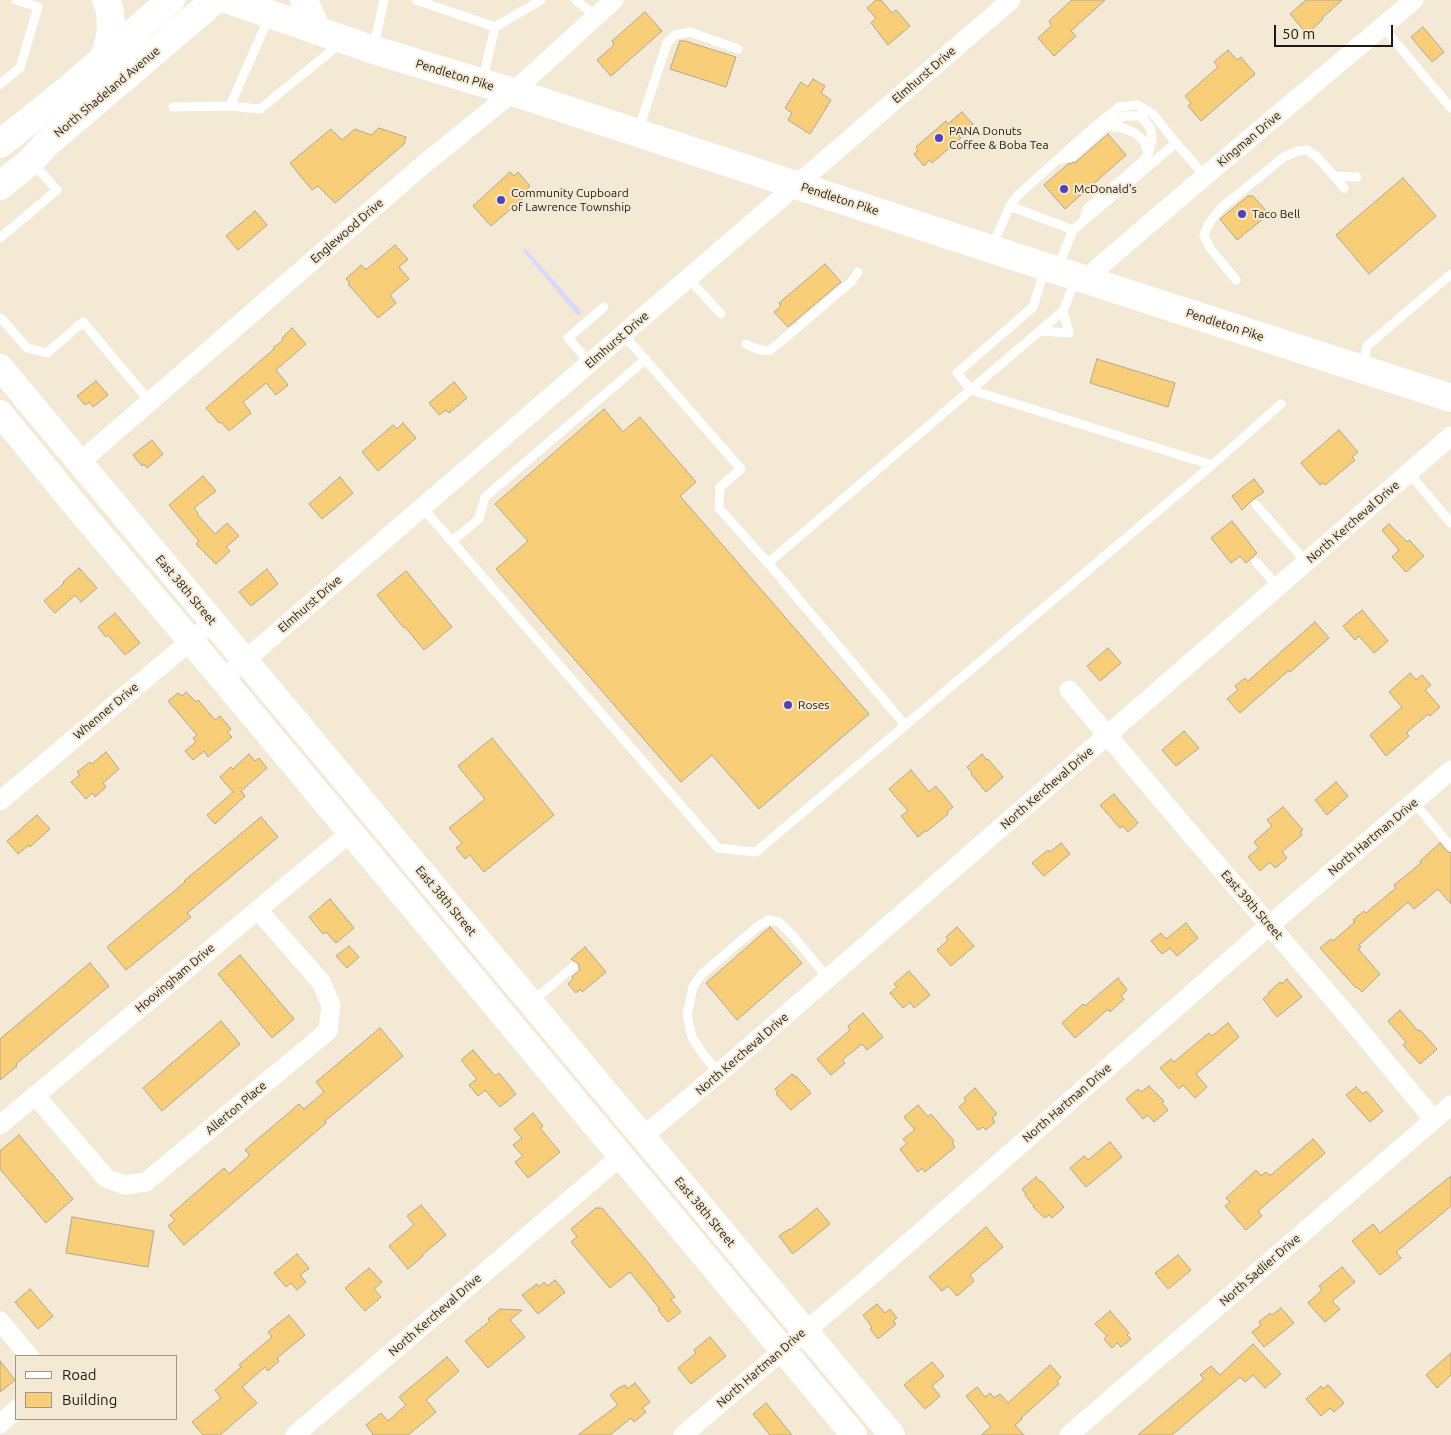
<!DOCTYPE html>
<style>
body{margin:0}
#map{position:relative;width:1451px;height:1435px;overflow:hidden;background:#f4e9d4;font-family:Ubuntu,sans-serif}
canvas{display:block}
.legend{position:absolute;left:15px;top:1355px;width:162px;height:65px;box-sizing:border-box;background:#f4e9d4;border:1px solid #9e9686;margin:0;padding:6px 9px;list-style:none;font-size:15px;color:#1d1912}
.legend li{display:flex;align-items:center;gap:10px;height:25px}
.legend b{width:25px;border:1px solid #9e9686}
.scale{position:absolute;left:1274px;top:25px;width:119px;height:22px;box-sizing:border-box;border:2px solid #1d1912;border-top:0;padding-left:6px;font-size:15px;line-height:18px;white-space:nowrap;color:#1d1912;-webkit-text-stroke:4px #f4e9d4;paint-order:stroke}
</style>
<div id="map">
<canvas width="1451" height="1435"></canvas>
<ul class="legend">
<li><b style="height:6px;background:#fff"></b>Road</li>
<li><b style="height:14px;background:#f9ce79"></b>Building</li>
</ul>
<div class="scale">50 m</div>
</div>
<script>
const ctx = document.querySelector('canvas').getContext('2d');
ctx.lineJoin = 'round';
function paint(path, color) { ctx.fillStyle = color; ctx.fill(path, 'evenodd'); }
const shape = rows => new Path2D(rows.map(r => 'M' + r).join(''));
function trace(path, color, width, dash) { ctx.strokeStyle = color; ctx.lineWidth = width; ctx.lineCap = dash ? 'butt' : 'round'; ctx.setLineDash(dash || []); ctx.stroke(path); }
function label(font, color, halo, rows, align = 'center') {
  ctx.font = font + ' Ubuntu,sans-serif'; ctx.lineWidth = 4; ctx.setLineDash([]); ctx.textBaseline = 'middle'; ctx.strokeStyle = halo; ctx.fillStyle = color; for (const [text, x, y, turn = 0] of rows) {
    ctx.save(); ctx.translate(x, y); ctx.rotate((+turn || 0) * Math.PI / 180); ctx.textAlign = isNaN(turn) ? turn : align; if (halo) ctx.strokeText(text, 0, 0); ctx.fillText(text, 0, 0); ctx.restore();
  }
}
const green = shape([
 [525,248,581,311,580,315,577,315,523,251,524,248]
]);
const building = shape([
 [876,0,881,0,892,13,896,10,910,26,888,45,871,23,876,18,867,8,876,0],
 [1072,0,1105,0,1071,31,1076,36,1054,56,1038,38,1051,26,1051,24,1049,21,1072,0],
 [1306,0,1342,0,1322,18,1323,19,1307,34,1290,14,1306,0],
 [645,12,662,31,611,76,597,60,614,45,612,41,645,12],
 [1423,27,1444,52,1432,62,1411,37,1423,27],
 [680,41,685,41,736,57,726,87,670,69,680,41],
 [1228,50,1237,60,1241,57,1255,74,1201,121,1188,106,1191,103,1185,96,1218,67,1214,62,1228,50],
 [813,79,825,86,821,93,831,100,810,134,788,120,792,113,785,108,801,82,808,87,813,79],
 [962,112,973,124,959,136,961,138,932,163,929,160,924,166,914,154,918,150,916,147,946,121,948,124,962,112],
 [379,128,406,137,404,144,335,203,318,186,312,190,290,163,331,129,342,140,355,129,371,135,379,128],
 [1108,134,1126,155,1065,209,1044,185,1068,164,1076,162,1108,134],
 [510,172,514,176,518,172,530,186,526,190,529,193,491,226,473,206,510,172],
 [1403,178,1436,216,1369,274,1336,235,1403,178],
 [1248,196,1253,196,1269,214,1237,240,1220,219,1248,196],
 [255,211,267,225,238,250,226,236,255,211],
 [395,245,408,259,399,267,409,279,390,295,396,303,378,318,348,284,350,283,346,279,361,265,365,269,367,269,395,245],
 [825,264,841,282,788,327,774,312,781,306,779,303,825,264],
 [292,328,306,344,276,370,288,385,276,395,266,383,243,402,251,413,229,431,221,422,219,423,206,408,274,349,273,348,283,340,282,338,292,328],
 [1097,359,1175,383,1168,407,1090,383,1097,359],
 [96,381,108,395,93,407,89,402,85,405,77,396,96,381],
 [454,382,467,398,449,413,446,410,439,415,429,403,454,382],
 [604,409,623,432,640,417,696,482,680,496,869,714,759,809,712,755,681,782,496,569,528,541,495,504,604,409],
 [403,423,416,438,378,471,362,452,393,425,397,429,403,423],
 [1339,430,1358,452,1352,457,1355,460,1325,485,1323,483,1320,485,1301,463,1339,430],
 [152,440,163,454,147,468,144,464,142,466,133,455,152,440],
 [203,476,216,491,194,508,198,513,197,514,215,534,227,523,239,536,226,547,230,551,216,564,196,544,199,541,169,505,203,476],
 [340,477,353,493,322,519,309,504,340,477],
 [1254,479,1264,492,1252,500,1242,510,1232,496,1254,479],
 [1232,521,1257,553,1246,563,1240,556,1231,563,1211,538,1232,521],
 [1389,524,1407,542,1409,540,1424,556,1406,572,1392,557,1399,550,1382,530,1389,524],
 [79,568,97,588,81,602,75,595,55,613,44,601,64,583,63,582,79,568],
 [267,569,278,584,251,606,239,592,267,569],
 [406,571,452,627,424,650,405,627,404,628,377,595,406,571],
 [1362,610,1388,641,1374,653,1359,636,1355,640,1343,626,1362,610],
 [115,613,140,643,125,655,108,635,106,637,98,627,115,613],
 [1315,622,1329,638,1290,672,1288,671,1240,713,1227,699,1238,690,1235,686,1245,678,1248,681,1315,622],
 [1108,648,1121,663,1100,681,1087,666,1108,648],
 [1410,673,1416,680,1422,675,1431,685,1425,690,1440,707,1430,716,1428,714,1406,733,1409,736,1386,756,1370,735,1402,707,1389,692,1410,673],
 [186,692,196,702,198,700,215,720,220,716,231,729,227,732,232,737,208,757,204,751,193,760,185,751,196,742,193,738,197,735,168,701,178,693,182,696,186,692],
 [1184,731,1199,748,1176,766,1162,750,1184,731],
 [492,738,554,815,484,872,470,855,465,859,456,848,462,843,449,828,485,799,458,766,492,738],
 [106,752,119,769,103,783,106,787,95,797,92,793,86,799,71,782,80,775,77,772,90,762,92,764,106,752],
 [249,754,255,761,259,758,267,768,241,791,245,796,215,824,207,815,233,792,220,777,231,767,233,769,249,754],
 [982,754,987,760,988,759,1003,777,986,792,971,774,972,773,967,767,982,754],
 [911,770,929,792,936,786,953,807,947,812,948,814,926,832,925,831,918,837,901,816,908,811,889,789,911,770],
 [1336,782,1348,796,1327,815,1315,800,1336,782],
 [1114,794,1138,823,1128,832,1123,826,1120,828,1100,805,1114,794],
 [1283,807,1303,830,1300,832,1302,835,1282,852,1287,858,1275,868,1270,862,1260,871,1248,857,1259,848,1254,842,1272,826,1267,820,1283,807],
 [37,815,50,829,30,847,29,845,18,854,7,841,37,815],
 [261,817,278,837,187,913,191,917,126,970,107,947,185,882,184,881,261,817],
 [1061,843,1070,854,1044,876,1032,863,1048,850,1050,852,1061,843],
 [1440,843,1447,851,1451,853,1451,904,1438,889,1414,909,1408,902,1359,945,1361,947,1358,949,1380,974,1362,992,1357,987,1356,988,1320,948,1331,939,1333,941,1355,922,1353,920,1364,911,1366,913,1396,888,1394,885,1421,863,1420,861,1440,843],
 [330,899,354,928,336,943,326,932,323,934,309,917,330,899],
 [1186,923,1198,938,1177,956,1170,948,1162,954,1151,941,1161,933,1166,939,1186,923],
 [770,927,802,963,737,1020,706,983,770,927],
 [957,927,974,946,951,966,937,950,948,940,946,937,957,927],
 [349,946,359,957,347,968,336,956,349,946],
 [585,947,606,972,582,992,580,989,576,993,568,984,573,979,572,977,580,970,578,963,571,959,585,947],
 [240,955,294,1019,272,1038,218,974,240,955],
 [90,963,109,986,16,1064,17,1066,0,1080,0,1039,90,963],
 [909,971,930,995,914,1008,910,1002,903,1008,890,993,897,987,894,984,909,971],
 [1118,978,1127,990,1121,996,1124,999,1110,1012,1108,1009,1075,1038,1062,1023,1083,1004,1085,1006,1118,978],
 [1287,979,1302,997,1277,1017,1263,999,1269,994,1268,993,1280,982,1282,984,1287,979],
 [1400,1010,1418,1031,1420,1030,1437,1049,1420,1064,1403,1045,1406,1042,1388,1021,1400,1010],
 [863,1013,883,1037,867,1050,862,1044,842,1060,845,1063,831,1075,817,1059,850,1030,848,1026,863,1013],
 [221,1021,240,1044,162,1111,143,1088,221,1021],
 [1228,1023,1239,1037,1196,1074,1207,1087,1195,1098,1183,1085,1179,1089,1160,1068,1171,1059,1174,1062,1209,1033,1212,1036,1228,1023],
 [380,1028,403,1056,325,1121,326,1123,184,1245,168,1226,175,1220,170,1215,224,1168,229,1174,250,1155,245,1150,299,1104,304,1109,324,1092,316,1082,380,1028],
 [473,1050,495,1076,499,1073,516,1094,500,1107,485,1090,478,1096,469,1085,477,1079,461,1060,473,1050],
 [792,1074,795,1077,796,1076,811,1093,791,1110,776,1094,778,1092,775,1089,792,1074],
 [1149,1086,1164,1101,1162,1103,1168,1110,1154,1122,1148,1115,1143,1119,1126,1099,1138,1089,1141,1092,1149,1086],
 [1356,1087,1363,1094,1366,1091,1383,1111,1370,1122,1346,1095,1356,1087],
 [975,1088,997,1114,992,1118,995,1122,986,1130,983,1127,978,1130,959,1107,966,1101,964,1098,975,1088],
 [918,1105,928,1117,931,1114,954,1141,952,1143,955,1147,925,1172,922,1168,918,1172,900,1149,907,1144,903,1139,915,1130,904,1117,918,1105],
 [533,1113,543,1126,540,1128,560,1152,528,1178,515,1162,523,1156,513,1145,522,1138,514,1129,533,1113],
 [19,1135,73,1199,46,1223,0,1169,0,1151,19,1135],
 [1313,1139,1325,1153,1258,1211,1262,1216,1246,1230,1225,1206,1230,1202,1226,1198,1256,1170,1261,1176,1266,1172,1269,1175,1271,1175,1313,1139],
 [1110,1142,1122,1157,1086,1187,1070,1168,1084,1156,1088,1160,1110,1142],
 [1451,1176,1451,1206,1396,1252,1401,1258,1380,1275,1352,1241,1373,1224,1380,1233,1451,1176],
 [1036,1177,1040,1182,1041,1181,1064,1207,1052,1218,1049,1215,1045,1218,1033,1207,1034,1206,1025,1195,1026,1194,1022,1189,1036,1177],
 [421,1205,446,1235,422,1255,423,1256,408,1269,389,1246,414,1225,407,1216,421,1205],
 [596,1208,602,1208,645,1259,675,1297,671,1300,681,1312,668,1322,658,1310,660,1309,630,1272,610,1288,571,1242,577,1237,571,1229,596,1208],
 [817,1208,830,1224,794,1253,792,1253,779,1236,789,1229,790,1230,817,1208],
 [72,1217,154,1231,148,1267,66,1253,72,1217],
 [986,1227,1003,1247,970,1275,974,1281,957,1296,948,1286,942,1291,929,1277,986,1227],
 [297,1254,309,1268,300,1275,306,1282,297,1290,291,1283,286,1287,274,1273,297,1254],
 [1178,1255,1191,1270,1168,1289,1155,1273,1178,1255],
 [1342,1267,1355,1282,1332,1301,1340,1309,1325,1322,1308,1303,1322,1290,1319,1286,1342,1267],
 [369,1268,382,1282,374,1289,381,1297,365,1311,345,1288,369,1268],
 [555,1280,565,1292,538,1314,522,1295,537,1284,539,1287,544,1282,548,1286,555,1280],
 [30,1289,53,1316,38,1329,15,1302,30,1289],
 [877,1304,885,1313,890,1309,897,1318,893,1321,896,1324,878,1339,870,1329,872,1327,863,1315,877,1304],
 [1281,1308,1294,1323,1264,1347,1252,1332,1261,1325,1259,1322,1270,1313,1272,1315,1281,1308],
 [500,1309,522,1310,510,1320,525,1337,488,1368,465,1341,490,1321,488,1319,500,1309],
 [1110,1311,1129,1333,1127,1335,1131,1339,1121,1347,1117,1343,1112,1348,1104,1339,1107,1336,1095,1324,1110,1311],
 [289,1315,305,1335,277,1358,279,1361,268,1371,265,1367,242,1387,257,1403,220,1435,203,1435,192,1422,221,1398,215,1390,241,1367,239,1365,272,1337,268,1332,289,1315],
 [710,1337,726,1356,691,1384,678,1368,696,1353,694,1350,710,1337],
 [1253,1344,1281,1374,1265,1388,1253,1375,1245,1382,1240,1377,1172,1435,1138,1435,1204,1379,1200,1375,1211,1366,1220,1375,1253,1344],
 [1451,1353,1451,1375,1437,1388,1426,1375,1451,1353],
 [447,1357,459,1371,426,1400,436,1412,408,1435,372,1435,373,1434,366,1425,381,1413,388,1421,406,1405,399,1397,447,1357],
 [0,1361,15,1380,0,1392,0,1361],
 [932,1362,944,1376,932,1386,940,1396,925,1409,904,1385,932,1362],
 [1050,1365,1061,1377,1057,1381,1059,1384,1021,1418,1022,1419,1015,1425,1024,1435,981,1435,991,1427,966,1396,977,1387,985,1397,990,1393,994,1398,1000,1394,1008,1403,1050,1365],
 [635,1383,650,1402,642,1408,646,1412,634,1422,631,1418,610,1435,578,1435,618,1405,610,1395,617,1389,625,1385,627,1389,635,1383],
 [1328,1385,1344,1403,1334,1412,1330,1408,1321,1416,1306,1399,1321,1386,1323,1389,1328,1385],
 [766,1403,792,1435,770,1435,753,1414,766,1403]
]);
const lane = shape([
 [416,0,495,27,483,79],
 [576,0,595,16],
 [269,17,230,106,260,109,341,43],
 [495,27,541,0],
 [1383,27,1451,108],
 [374,46,384,0],
 [0,84,20,68,38,7,16,0],
 [173,107,230,106],
 [1107,126,1124,116,1140,116,1146,122,1151,130,1152,140,1148,154],
 [638,131,667,43,675,35,690,32,738,49],
 [1057,160,1072,157,1107,126,1123,128,1135,133,1144,141,1148,154,1142,162,1088,208,1083,222],
 [1344,188,1334,176,1357,177],
 [1010,206,1073,230],
 [0,238,57,190,33,163],
 [992,246,1010,206,1017,196,1087,133,1119,107,1137,105,1153,114,1176,143,1205,176],
 [1058,267,1073,230,1176,143],
 [1045,268,1033,307,957,373,971,390,1212,465,1281,404],
 [688,278,721,314],
 [1236,280,1210,248,1204,235,1209,223,1221,208,1284,157,1298,151,1307,150,1317,157,1334,176],
 [1,318,27,348,47,353,83,322,150,402],
 [1040,331,1069,333,1063,311],
 [623,334,741,469,720,487,719,508,768,563,1063,311,1076,279],
 [746,344,757,349,769,351,779,343,851,282,858,272],
 [590,363,568,338,604,307],
 [1363,367,1367,346,1451,274],
 [1409,473,1451,523],
 [1256,505,1306,562],
 [422,507,718,848,756,852,1212,465],
 [452,541,479,519,485,497,646,359],
 [1256,562,1278,587],
 [768,563,905,725],
 [1414,802,1451,847],
 [533,1001,573,967],
 [719,1073,702,1053,692,1037,687,1015,693,987,701,975,757,927,769,920,779,922,793,936,828,978]
]);
const street = shape([
 [1085,279,1205,176,1414,0],
 [79,463,423,165,513,92,614,0],
 [223,679,1011,0],
 [1069,690,1189,832,1352,1021,1434,1120],
 [0,801,213,622],
 [35,1095,106,1178,124,1185,146,1182,328,1031,331,1005,321,982,258,910],
 [0,1125,351,832],
 [642,1137,719,1073,1451,436],
 [0,1321,29,1356],
 [0,1424,16,1410],
 [295,1435,621,1156],
 [683,1435,873,1274,1270,925,1451,770],
 [1069,1435,1451,1105]
]);
const secondary = shape([
 [0,367,892,1435],
 [0,413,81,512,190,640,854,1435]
]);
const primary = shape([
 [229,0,374,50,513,92,948,235,1451,398],
 [304,0,317,31],
 [105,57,111,31,110,11,106,0],
 [0,144,66,91,171,0],
 [0,186,31,161,46,144,215,0]
]);
const markers = [
 [939,138,5,"#4e43ba"],
 [1064,189,5,"#4e43ba"],
 [501,200,5,"#4e43ba"],
 [1242,214,5,"#4e43ba"],
 [788,705,5,"#4e43ba"]
];
const streetNames = [
 ["Pendleton Pike",455,75,17],
 ["Elmhurst Drive",924,75,-41],
 ["North Shadeland Avenue",107,92,-40],
 ["Kingman Drive",1249,139,-40],
 ["Pendleton Pike",840,199,18],
 ["Englewood Drive",347,231,-41],
 ["Pendleton Pike",1225,325,18],
 ["Elmhurst Drive",617,340,-41],
 ["North Kercheval Drive",1353,522,-41],
 ["East 38th Street",186,590,50],
 ["Elmhurst Drive",310,604,-41],
 ["Whenner Drive",106,711,-40],
 ["North Kercheval Drive",1047,788,-41],
 ["North Hartman Drive",1373,837,-40],
 ["East 38th Street",446,901,50],
 ["East 39th Street",1252,905,49],
 ["Hoovingham Drive",175,978,-40],
 ["North Kercheval Drive",742,1054,-41],
 ["North Hartman Drive",1067,1103,-41],
 ["Allerton Place",236,1108,-40],
 ["East 38th Street",705,1212,50],
 ["North Sadlier Drive",1260,1270,-41],
 ["North Kercheval Drive",435,1315,-41],
 ["North Hartman Drive",761,1368,-41]
];
const poiNames = [
 ["PANA Donuts",949,131],
 ["Coffee & Boba Tea",949,145],
 ["McDonald's",1074,189],
 ["Community Cupboard",511,193],
 ["of Lawrence Township",511,207],
 ["Taco Bell",1252,214],
 ["Roses",798,705]
];
paint(green, '#d7daf8');
paint(building, '#f9ce79');
trace(building, '#b1a693', 1);
trace(lane, '#fff', 9);
trace(street, '#fff', 19);
trace(secondary, '#fff', 26);
trace(primary, '#fff', 28);
for (const [x, y, r, color] of markers) { const dot = new Path2D(); dot.arc(x, y, r, 0, 2 * Math.PI); ctx.fillStyle = color; ctx.fill(dot); trace(dot, '#f4e9d4', 2); }
label('12px', '#1d1912', '#f4e9d4', streetNames);
label('12px', '#1d1912', '#f4e9d4', poiNames, 'left');
</script>
